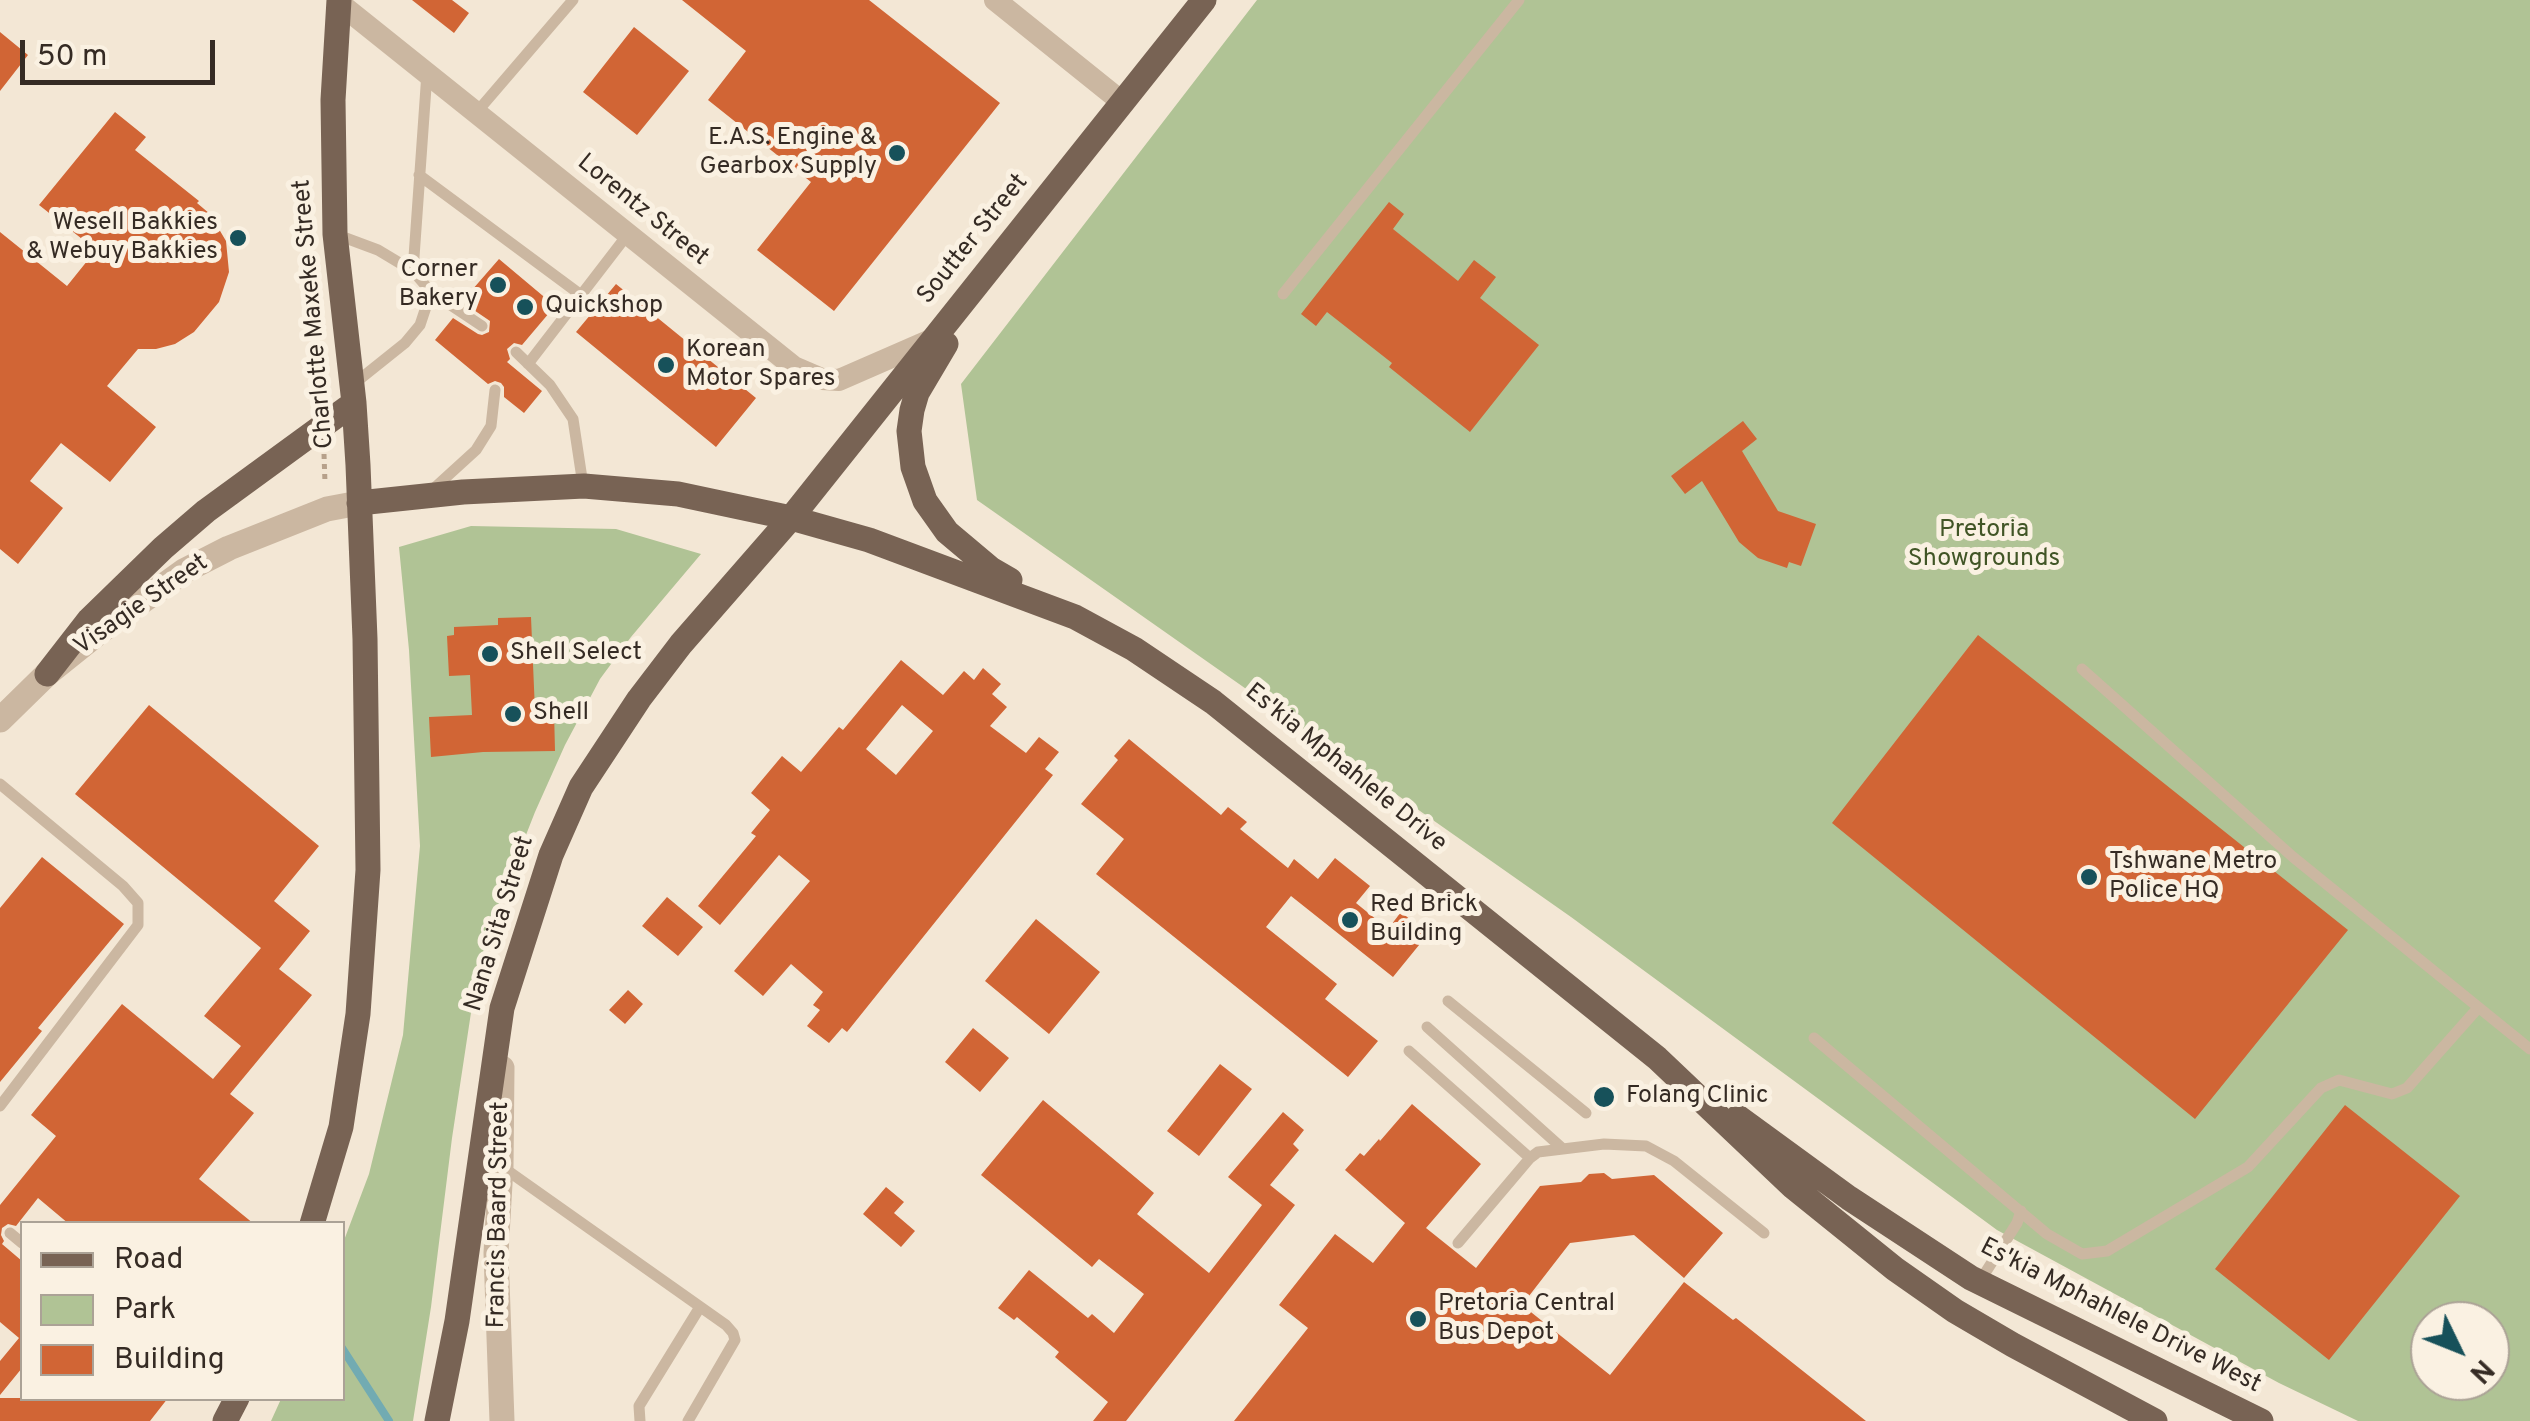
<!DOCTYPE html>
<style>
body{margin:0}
#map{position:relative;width:2530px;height:1421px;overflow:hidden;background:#f3e7d5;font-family:Overpass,sans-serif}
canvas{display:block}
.legend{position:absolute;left:20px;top:1221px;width:325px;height:180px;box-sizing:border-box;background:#faf1e2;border:2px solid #aba296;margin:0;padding:12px 18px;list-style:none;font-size:30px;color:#352b24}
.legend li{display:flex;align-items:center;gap:20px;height:50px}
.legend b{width:50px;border:2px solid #aba296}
.north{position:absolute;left:2410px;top:1301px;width:100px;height:100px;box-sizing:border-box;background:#faf1e2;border:2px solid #aba296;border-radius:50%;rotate:133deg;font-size:28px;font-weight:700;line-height:40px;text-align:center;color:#352b24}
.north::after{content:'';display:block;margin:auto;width:35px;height:45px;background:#17515a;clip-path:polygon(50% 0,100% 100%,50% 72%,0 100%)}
.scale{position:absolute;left:20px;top:40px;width:195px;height:45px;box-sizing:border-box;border:5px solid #352b24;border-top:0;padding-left:12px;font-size:30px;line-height:35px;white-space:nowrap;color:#352b24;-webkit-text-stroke:8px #faf1e2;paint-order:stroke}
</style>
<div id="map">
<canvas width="2530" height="1421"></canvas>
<ul class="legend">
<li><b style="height:12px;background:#786354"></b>Road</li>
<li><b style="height:28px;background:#b0c395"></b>Park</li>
<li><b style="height:28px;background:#d16535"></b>Building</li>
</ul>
<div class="north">N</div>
<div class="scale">50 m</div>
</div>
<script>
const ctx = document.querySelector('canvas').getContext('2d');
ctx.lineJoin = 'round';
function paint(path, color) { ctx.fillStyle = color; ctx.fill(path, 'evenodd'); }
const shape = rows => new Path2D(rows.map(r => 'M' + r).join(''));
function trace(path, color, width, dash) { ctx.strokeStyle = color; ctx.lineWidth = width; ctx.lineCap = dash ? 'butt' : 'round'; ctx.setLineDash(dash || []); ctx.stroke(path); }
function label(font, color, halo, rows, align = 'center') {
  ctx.font = font + ' Overpass,sans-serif'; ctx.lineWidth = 10; ctx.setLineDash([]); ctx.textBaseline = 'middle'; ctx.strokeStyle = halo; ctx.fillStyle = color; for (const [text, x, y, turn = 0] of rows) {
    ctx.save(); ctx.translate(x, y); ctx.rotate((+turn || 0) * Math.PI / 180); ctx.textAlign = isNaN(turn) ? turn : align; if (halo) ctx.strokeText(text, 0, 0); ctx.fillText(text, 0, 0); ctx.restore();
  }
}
const green = shape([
 [1257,0,2530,0,2530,1421,2358,1421,2279,1383,1997,1230,1571,917,977,500,961,384],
 [2430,1321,2490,1321,2490,1381,2430,1381],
 [471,526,616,529,701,554,631,637,600,679,565,745,535,812,487,934,472,1006,452,1138,431,1307,413,1421,271,1421,281,1399,342,1398,343,1243,369,1174,403,1035,420,846,409,650,399,547]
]);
const stream = shape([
 [342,1348,389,1421]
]);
const building = shape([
 [412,0,452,0,469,13,454,33],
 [682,0,869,0,1000,103,834,311,757,250,811,182,708,100,746,51],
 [634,27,689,71,637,135,583,92],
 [0,32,28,55,0,91],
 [115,112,146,137,135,150,199,201,197,203,210,214,226,241,229,272,219,302,194,332,175,344,156,349,138,349,107,386,156,427,110,482,61,443,30,481,63,508,18,564,0,549,0,232,67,286,96,250,39,205],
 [1389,202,1404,214,1393,229,1458,281,1474,260,1496,277,1480,298,1539,345,1470,432,1389,367,1392,363,1327,312,1316,326,1301,314],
 [499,259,555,306,522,345,514,343,507,349,510,359,507,362,542,391,524,413,504,397,504,387,501,383,495,381,488,384,435,340,453,318,478,334,482,335,489,332,490,321,465,304,475,292,472,290],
 [616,284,756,398,716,447,576,332],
 [1743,421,1757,439,1742,451,1778,511,1816,524,1801,566,1789,562,1787,568,1758,558,1739,542,1702,481,1685,494,1671,476],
 [531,617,535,711,554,710,555,751,483,752,431,757,429,717,472,715,470,675,449,676,447,636,454,635,454,627,498,625,498,618],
 [1978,635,2348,930,2195,1119,1832,823],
 [901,660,943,695,964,671,974,680,983,668,1001,684,992,694,1007,707,990,726,1026,753,1039,737,1059,752,1045,769,1053,775,847,1032,842,1028,829,1043,807,1026,820,1010,813,1005,823,992,791,964,763,996,734,971,810,881,779,855,720,925,698,906,756,836,751,833,770,810,751,793,782,756,801,772,839,727,843,730],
 [902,705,933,731,896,775,866,749],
 [149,705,319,846,274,901,310,931,279,969,312,995,230,1094,254,1113,199,1179,254,1224,69,1224,38,1198,16,1226,8,1224,2,1228,1,1235,4,1241,2,1244,22,1261,22,1368,0,1395,0,1361,19,1338,0,1322,0,1205,56,1136,31,1115,122,1004,213,1079,241,1046,204,1016,261,948,75,794],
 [1129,739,1221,815,1228,807,1247,822,1240,829,1288,868,1294,859,1318,879,1335,858,1370,886,1356,903,1388,929,1401,912,1428,934,1393,977,1291,896,1266,927,1337,984,1325,999,1378,1041,1348,1077,1096,874,1124,839,1081,804,1118,760,1114,756],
 [42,857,124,924,38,1028,42,1031,0,1082,0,908],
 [667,897,703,927,678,956,642,926],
 [1036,919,1100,972,1049,1034,985,981],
 [628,990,643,1004,625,1024,609,1010],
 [973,1028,1009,1058,980,1092,945,1062],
 [1220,1064,1252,1089,1199,1156,1167,1131],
 [1043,1100,1154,1193,1137,1214,1209,1273,1262,1205,1228,1177,1283,1112,1304,1130,1293,1144,1299,1150,1270,1185,1295,1205,1126,1421,1093,1421,1108,1402,1055,1357,1059,1352,1017,1317,1014,1320,998,1308,1029,1270,1088,1318,1092,1314,1114,1333,1144,1294,1099,1259,1092,1267,981,1175],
 [1412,1104,1481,1164,1426,1228,1476,1268,1540,1186,1581,1182,1589,1174,1604,1173,1612,1179,1654,1175,1723,1233,1684,1278,1634,1235,1570,1243,1522,1305,1610,1375,1684,1282,1733,1320,1736,1318,1866,1421,1234,1421,1308,1328,1279,1305,1335,1234,1373,1263,1405,1223,1345,1170,1360,1153,1364,1156,1379,1139,1380,1141],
 [2345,1105,2460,1196,2329,1360,2215,1269],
 [886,1187,904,1202,894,1213,915,1231,901,1247,863,1214],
 [0,1398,168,1398,150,1421,0,1421]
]);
const path = shape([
 [324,454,325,483]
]);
const service = shape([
 [476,113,573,0],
 [419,175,581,295],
 [335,234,378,250,413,271,431,292,420,325,405,343,355,383],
 [413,271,427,73],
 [431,292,482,326],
 [1283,294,1519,0],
 [516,352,550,385,573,419,583,485],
 [528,364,628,234],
 [431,491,476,450,491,426,495,390],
 [2082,669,2293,857,2530,1049],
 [0,784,123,886,138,903,138,925,0,1106],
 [1448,1001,1586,1113],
 [1427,1027,1562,1148],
 [1814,1038,2047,1234,2082,1254,2107,1251,2248,1167,2321,1088,2339,1080,2392,1094,2407,1088,2478,1008],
 [1409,1051,1530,1158],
 [501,1166,726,1325,733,1333,735,1340,688,1421],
 [10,1233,22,1243],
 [1458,1243,1530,1158,1538,1152,1604,1144,1646,1146,1674,1161,1764,1233],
 [1980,1281,2017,1223,2021,1211],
 [640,1421,639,1406,700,1307]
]);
const minor = shape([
 [995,0,1122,102],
 [339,3,794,367,822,379,839,380,933,339]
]);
const tertiary = shape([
 [0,720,47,674,98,633,184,571,229,548,327,509,359,503],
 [502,1068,501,1166,496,1253,502,1421]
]);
const primary = shape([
 [946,344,917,393,912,410,909,431,913,467,925,501,947,532,991,569,1010,580],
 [359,503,463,492,584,486,678,494,791,518,869,540,1075,617,1134,649,1213,702,1657,1058,1792,1186,1895,1269,1955,1311,2013,1345,2155,1421],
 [47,674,89,620,163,548,206,511,354,403],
 [1738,1117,1849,1198,1971,1278,2261,1421],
 [312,1224,341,1127,358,1014,368,870,365,639,358,465,354,403,335,234,333,100,339,0],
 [225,1421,237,1398],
 [437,1421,457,1321,502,1008,551,855,581,787,639,699,681,644,791,518,1204,0]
]);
const markers = [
 [897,153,10,"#17515a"],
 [238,238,10,"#17515a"],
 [498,285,10,"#17515a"],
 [525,307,10,"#17515a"],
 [666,365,10,"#17515a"],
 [490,654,10,"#17515a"],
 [513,714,10,"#17515a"],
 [2089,877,10,"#17515a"],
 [1350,920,10,"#17515a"],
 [1604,1097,12,"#17515a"],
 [1418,1319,10,"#17515a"]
];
const poiNames = [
 ["E.A.S. Engine &",877,139,"right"],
 ["Gearbox Supply",877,168,"right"],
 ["Wesell Bakkies",218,224,"right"],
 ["& Webuy Bakkies",218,253,"right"],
 ["Corner",478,271,"right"],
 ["Bakery",478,300,"right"],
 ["Quickshop",545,307],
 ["Korean",686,351],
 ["Motor Spares",686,380],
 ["Shell Select",510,654],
 ["Shell",533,714],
 ["Tshwane Metro",2109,863],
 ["Police HQ",2109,892],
 ["Red Brick",1370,906],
 ["Building",1370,935],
 ["Folang Clinic",1626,1097],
 ["Pretoria Central",1438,1305],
 ["Bus Depot",1438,1334]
];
const streetNames = [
 ["Lorentz Street",642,211,39],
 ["Soutter Street",974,240,-51],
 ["Charlotte Maxeke Street",315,314,-95],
 ["Visagie Street",142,606,-35],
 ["Es'kia Mphahlele Drive",1345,769,39],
 ["Nana Sita Street",501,924,-73],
 ["Francis Baard Street",500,1215,-89],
 ["Es'kia Mphahlele Drive West",2120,1317,27]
];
const parkNames = [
 ["Pretoria",1984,531],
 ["Showgrounds",1984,560]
];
paint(green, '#b0c395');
trace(stream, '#72abb2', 8);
paint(building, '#d16535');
trace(path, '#b7a18b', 5, [5, 5]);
trace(service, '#cbb7a1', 11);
trace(minor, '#cbb7a1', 22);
trace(tertiary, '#cbb7a1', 25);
trace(primary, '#786354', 25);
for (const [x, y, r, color] of markers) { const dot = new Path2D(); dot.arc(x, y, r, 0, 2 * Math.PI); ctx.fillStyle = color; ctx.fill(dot); trace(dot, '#faf1e2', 4); }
label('25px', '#352b24', '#faf1e2', poiNames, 'left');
label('25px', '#352b24', '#faf1e2', streetNames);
label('25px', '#415526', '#faf1e2', parkNames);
</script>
